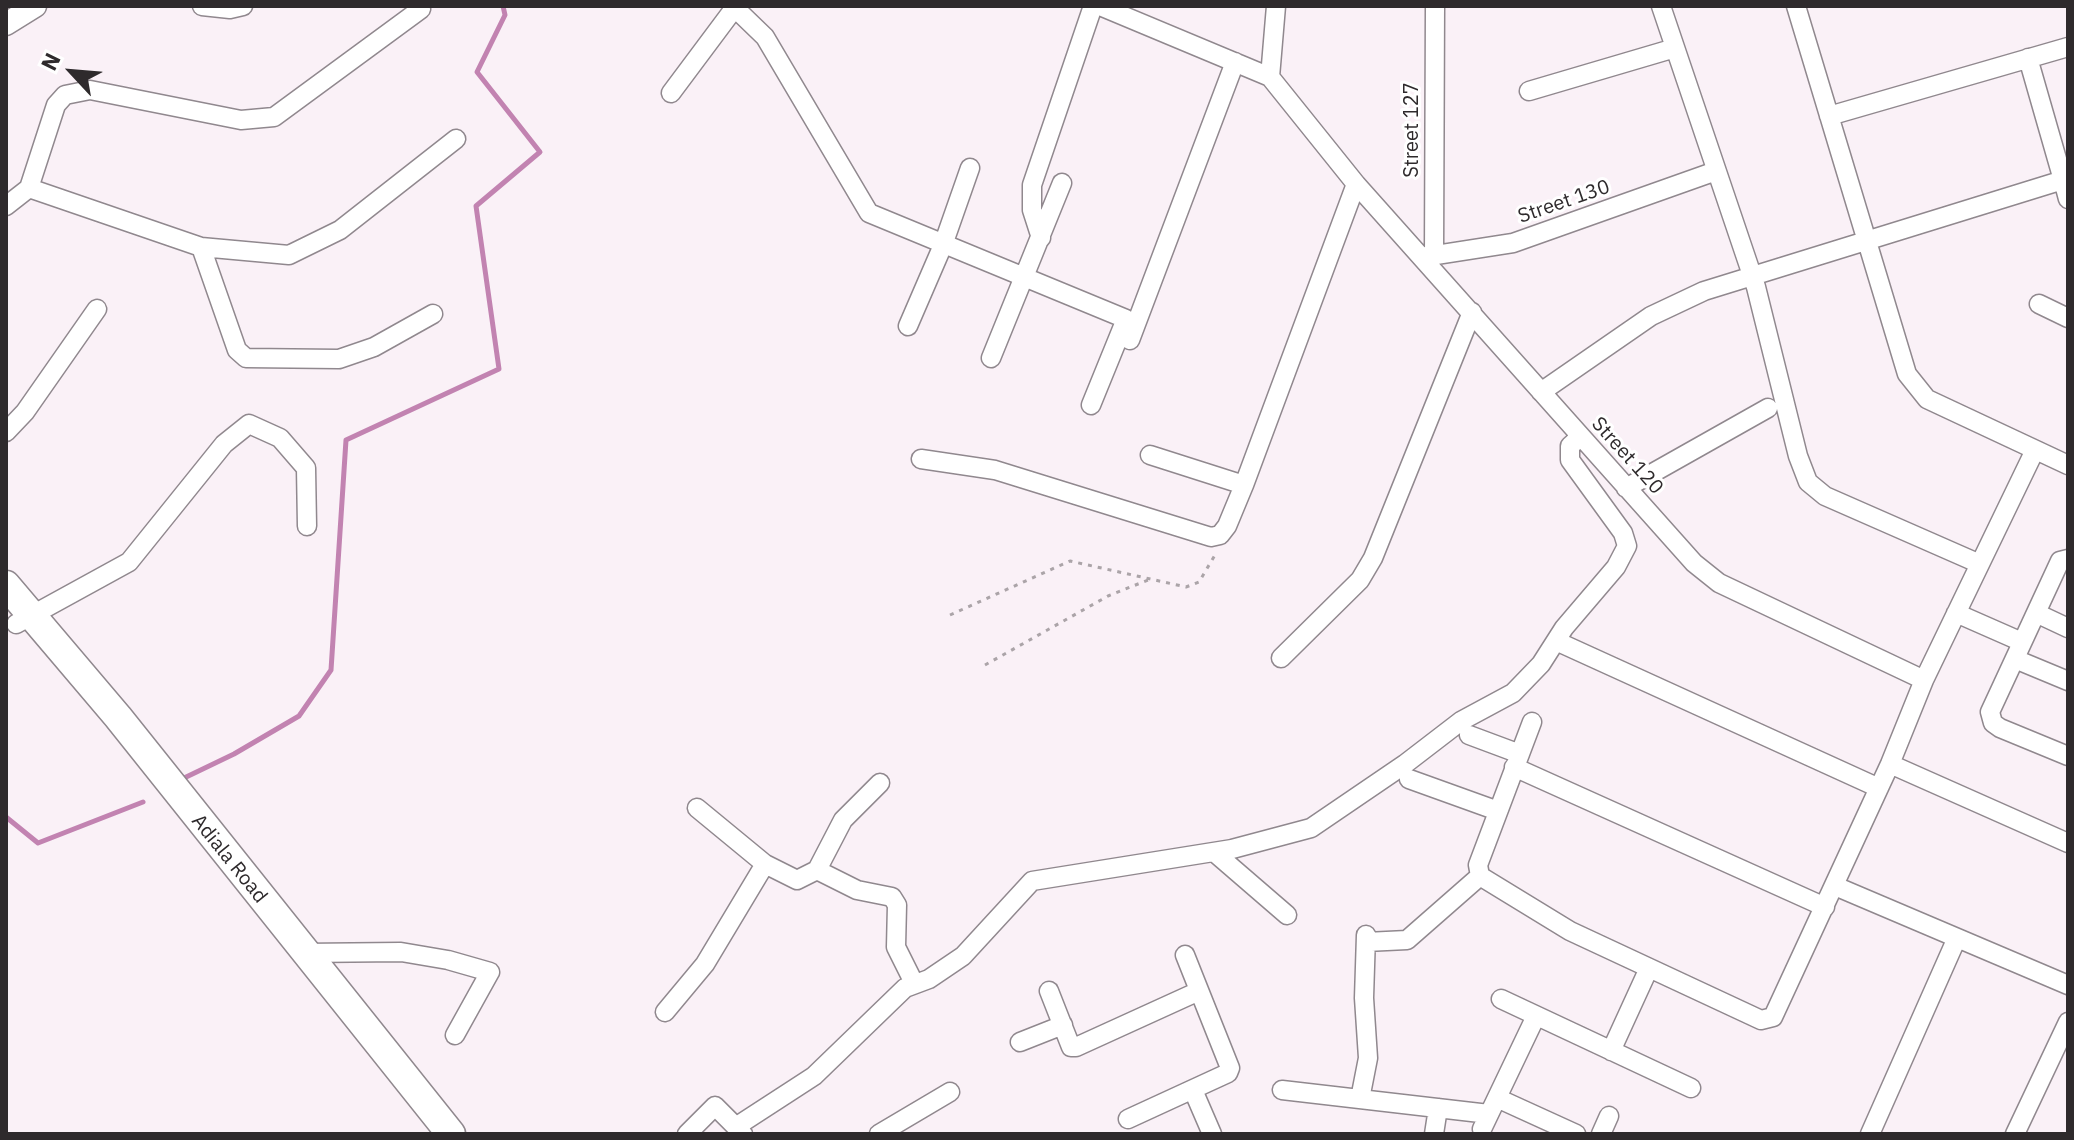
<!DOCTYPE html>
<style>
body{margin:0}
#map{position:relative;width:2074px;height:1140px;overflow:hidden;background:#faf1f7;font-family:"IBM Plex Sans",sans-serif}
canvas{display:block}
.frame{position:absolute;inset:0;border:8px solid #2e2a2c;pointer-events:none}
.north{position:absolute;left:32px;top:32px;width:80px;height:80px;-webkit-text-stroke:6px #fff;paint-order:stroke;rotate:296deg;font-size:22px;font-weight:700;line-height:32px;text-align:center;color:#2e2a2c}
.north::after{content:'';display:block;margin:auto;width:28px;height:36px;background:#2e2a2c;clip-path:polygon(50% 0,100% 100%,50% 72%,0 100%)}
</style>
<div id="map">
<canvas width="2074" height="1140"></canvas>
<div class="frame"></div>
<div class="north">N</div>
</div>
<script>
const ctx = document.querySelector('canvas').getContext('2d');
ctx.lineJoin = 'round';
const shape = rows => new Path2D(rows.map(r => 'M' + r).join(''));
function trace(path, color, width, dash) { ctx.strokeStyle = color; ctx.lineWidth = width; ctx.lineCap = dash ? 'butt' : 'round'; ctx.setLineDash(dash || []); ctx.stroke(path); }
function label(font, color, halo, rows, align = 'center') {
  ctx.font = font + ' "IBM Plex Sans",sans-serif'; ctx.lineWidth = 6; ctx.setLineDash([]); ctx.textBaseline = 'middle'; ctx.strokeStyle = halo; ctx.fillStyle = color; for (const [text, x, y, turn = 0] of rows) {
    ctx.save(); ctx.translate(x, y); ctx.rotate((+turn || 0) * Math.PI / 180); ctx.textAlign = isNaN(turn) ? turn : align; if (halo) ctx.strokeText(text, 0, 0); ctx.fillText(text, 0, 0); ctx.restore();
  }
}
const stream = shape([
 [182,779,234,754,299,716,331,670,346,440,499,369,476,206,540,152,477,72,505,15,503,6],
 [6,817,38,843,143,802]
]);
const path = shape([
 [950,615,1070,561,1186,587,1199,582,1215,555],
 [985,665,1108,596,1148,580]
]);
const minor = shape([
 [202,6,230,9,243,6],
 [1661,6,1756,287,1798,456,1808,482,1825,496,1980,564],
 [1796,6,1907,374,1927,399,2068,465],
 [735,8,765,37,869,213,1126,319,1091,405],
 [2028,58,2063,180],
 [1270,77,1276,6],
 [1529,91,1675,48],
 [671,93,736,6],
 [1829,116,2068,47],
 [1356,184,1694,563,1719,583,1924,680],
 [29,188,201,247,237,350,246,358,339,359,374,347,433,314],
 [6,206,29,188,56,105,65,95,90,90,241,120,274,117,421,9],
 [1041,238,1032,210,1032,185,1093,6],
 [201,247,289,255,340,230,456,139],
 [1434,255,1435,6],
 [1423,257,1513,243,1716,171],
 [2039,304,2068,318],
 [908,326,943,245,970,168],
 [1130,340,1235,62],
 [991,358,1062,183],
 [1541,392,1651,316,1704,291,2063,180,2068,199],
 [6,432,25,412,97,309],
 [1150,455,1244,485],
 [921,459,995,470,1211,537,1220,535,1227,526,1244,485,1356,184,1270,77,1100,6],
 [1626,488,1768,408],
 [2068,559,2060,561,1990,712,1993,723,2000,728,2068,756],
 [1956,613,2022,642],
 [2036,613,2068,628],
 [16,624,129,562,224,444,249,424,280,438,306,468,307,526],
 [1556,641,1879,788],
 [1281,658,1360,580,1373,558,1472,312],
 [2015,659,2068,681],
 [1532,722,1478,865,1480,876,1570,931,1761,1020,1773,1017,1890,764,1924,680,2035,450],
 [1469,735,1520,754],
 [1890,764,2068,843],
 [1514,767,1825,907],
 [1409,779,1498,811],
 [697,808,765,864,797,880,817,870,843,820,880,783],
 [1214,852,1287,915],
 [817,870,857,890,892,897,897,905,896,947,914,983],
 [1835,886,2068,985],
 [1366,942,1407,940,1480,876],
 [303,953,401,952,448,960,490,972,455,1035],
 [1049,991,1071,1047,1076,1047,1199,991],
 [1501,999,1691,1088],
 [665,1012,705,964,765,864],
 [1020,1042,1063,1025],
 [1611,1051,1649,968],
 [1193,1090,1212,1134],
 [1282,1090,1489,1114],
 [1497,1098,1576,1134],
 [1360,1099,1368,1058,1364,998,1366,935],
 [1128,1119,1228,1073,1230,1068,1185,955],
 [737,1126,814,1076,905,988,929,979,963,956,1032,881,1232,849,1311,828,1405,764,1461,721,1513,693,1541,664,1564,628,1616,567,1627,546,1623,533,1570,460,1570,446,1580,437],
 [1482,1129,1536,1016],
 [687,1134,715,1106,743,1134],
 [879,1134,950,1092],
 [1434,1134,1438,1108],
 [1601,1134,1609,1116],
 [1870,1134,1956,940],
 [2015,1134,2068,1022]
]);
const tertiary = shape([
 [6,24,35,6]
]);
const primary = shape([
 [6,585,118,717,451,1134]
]);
const streetNames = [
 ["Street 127",1412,130,-90],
 ["Street 130",1564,202,-19],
 ["Street 120",1627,456,48],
 ["Adiala Road",229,859,51]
];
trace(stream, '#c283b1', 5);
trace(minor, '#90888e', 21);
trace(tertiary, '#90888e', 25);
trace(primary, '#90888e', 31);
trace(path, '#aba4a8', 3, [4, 6]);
trace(minor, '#fff', 18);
trace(tertiary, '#fff', 22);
trace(primary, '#fff', 28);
label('20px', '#2e2a2c', '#fff', streetNames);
</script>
